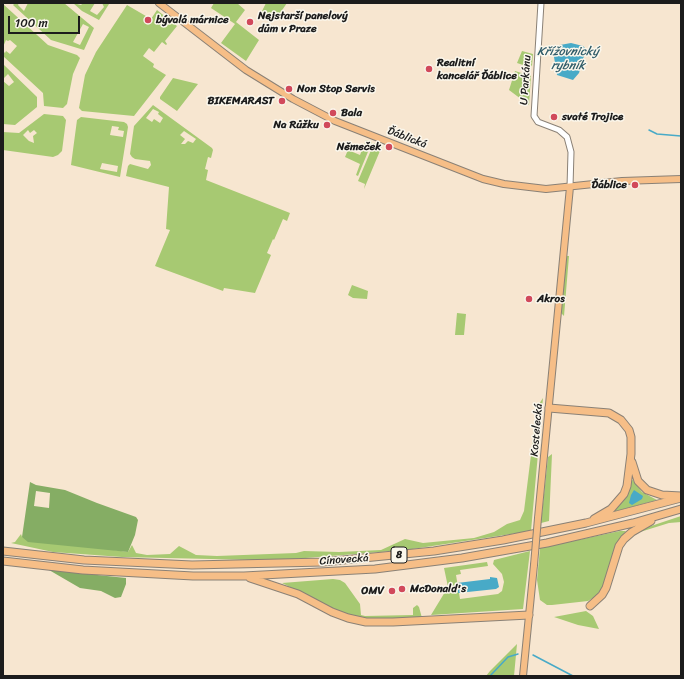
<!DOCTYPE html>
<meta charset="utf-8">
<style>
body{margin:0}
#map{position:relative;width:684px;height:679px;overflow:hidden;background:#f7e6d0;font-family:Sriracha,sans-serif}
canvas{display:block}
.frame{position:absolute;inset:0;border:4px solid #1c1c1c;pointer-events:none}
.scale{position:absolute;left:8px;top:16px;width:72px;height:18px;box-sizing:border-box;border:2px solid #1c1c1c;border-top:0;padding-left:5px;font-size:12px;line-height:14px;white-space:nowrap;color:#1c1c1c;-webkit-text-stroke:3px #fbf7ec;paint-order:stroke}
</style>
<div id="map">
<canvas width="684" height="679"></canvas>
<div class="frame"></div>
<div class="scale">100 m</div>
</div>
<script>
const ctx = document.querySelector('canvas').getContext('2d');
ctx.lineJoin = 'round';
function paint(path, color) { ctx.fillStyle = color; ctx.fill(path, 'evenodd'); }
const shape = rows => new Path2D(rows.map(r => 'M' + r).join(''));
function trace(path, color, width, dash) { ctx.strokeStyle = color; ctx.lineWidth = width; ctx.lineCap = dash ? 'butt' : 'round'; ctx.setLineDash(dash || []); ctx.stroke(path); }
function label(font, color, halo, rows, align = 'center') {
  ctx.font = font + ' Sriracha,sans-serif'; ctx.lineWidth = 3; ctx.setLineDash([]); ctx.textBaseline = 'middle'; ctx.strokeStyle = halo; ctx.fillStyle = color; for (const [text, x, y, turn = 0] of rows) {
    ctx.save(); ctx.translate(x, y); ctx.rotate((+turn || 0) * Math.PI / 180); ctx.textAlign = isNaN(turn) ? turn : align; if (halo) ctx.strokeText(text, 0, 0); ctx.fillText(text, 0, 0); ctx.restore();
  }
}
const green = shape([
 [15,3,19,3,18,5,24,11,28,3,64,3,94,28,84,50,51,40,13,5],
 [83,24,89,27,80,45,73,42],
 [73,3,81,5,83,3,95,3,90,11,97,15,104,7,102,3,109,4,99,20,82,11],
 [214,3,237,3,245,10,236,22,259,40,246,61,221,43,235,24,211,8],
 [266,3,287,3,276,19,273,21,261,13],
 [3,4,48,45,77,55,80,58,73,74,67,104,63,108,44,106,43,93,3,56,3,51,5,53,6,51,10,54,17,46,10,40,8,41,6,40,3,47],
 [127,5,151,19,157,10,177,26,165,41,167,44,166,45,162,42,154,52,149,48,143,56,154,64,153,67,166,75,134,116,82,111,79,108,85,75,96,52],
 [522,51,533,54,532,66,529,67,517,63],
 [3,64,37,97,37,107,15,125,3,124,3,81,9,86,14,82,8,74,3,79],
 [515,71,531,76,529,105,509,90],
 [173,78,198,84,177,111,160,99,160,97],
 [153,105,212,148,213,150,211,158,208,157,205,169,208,170,206,180,290,213,287,221,283,219,274,240,273,239,267,253,271,255,255,293,224,288,223,291,155,266,170,230,166,229,169,187,126,176,128,166,130,164,148,169,151,165,150,161,135,159,132,157,130,154,134,126],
 [153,109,159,112,158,114,163,118,160,123,154,119,152,122,146,118],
 [184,131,196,139,193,143,188,141,185,144,181,144,185,139,180,135],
 [44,114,63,116,66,120,62,151,58,155,53,157,3,150,3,132,19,133],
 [28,130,30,133,34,130,37,133,33,136,34,143,29,141,23,135],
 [81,117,124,122,127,124,128,127,120,177,71,165,77,120],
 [112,126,119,127,118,130,124,131,123,137,110,135],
 [102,163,118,166,117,172,100,169],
 [366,140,372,142,358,176,356,175,360,164,345,157,348,150,360,155],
 [374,143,382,146,364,189,365,184,358,181],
 [566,256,569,256,564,316,560,312],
 [352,285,368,291,367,299,353,298,348,295],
 [457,313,466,314,464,335,455,335],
 [543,398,531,531,406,550,293,559,255,560,122,557,53,552,11,543,15,542,21,534,22,537,128,552,132,545,136,553,147,555,170,554,179,546,196,555,217,556,296,553,304,551,339,552,381,550,405,539,423,543,474,538,494,532,507,524,520,520,524,511,537,407],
 [552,454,549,521,541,523,548,457],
 [631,478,642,492,657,500,613,512,626,498],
 [681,516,681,522,669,523,640,532,630,538,642,529],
 [620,531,626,531,616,544,603,587,596,596,588,601,552,605,547,605,540,600,537,580,540,548],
 [530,551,523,609,431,615,448,587,444,568,487,562,488,566,460,570,461,574,456,575,460,599,498,594,502,591,504,582,502,574,493,564,494,560],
 [333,579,340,580,345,583,360,604,361,615,365,616,413,615,413,608,417,605,419,607,422,618,374,619,354,617,330,607,282,583],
 [586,611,593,616,599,629,578,625,554,617],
 [517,644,514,676,486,676,490,671]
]);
const forest = shape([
 [30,482,36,485,65,490,97,503,136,517,138,520,135,535,128,552,28,542,22,537],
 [36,491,50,493,49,508,34,506],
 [49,570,126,578,126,584,121,597,115,598,101,591,80,588]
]);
const water = shape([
 [571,43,583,46,586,49,579,73,573,80,557,75,554,57,556,50,560,45],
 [634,490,643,496,642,499,632,505,629,503,631,495],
 [490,577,497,578,499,587,496,589,458,593,457,583,490,579]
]);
const stream = shape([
 [649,130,657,134,681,136],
 [533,655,573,676],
 [490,676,508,657,518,654]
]);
const minor = shape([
 [541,3,534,116,538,122,559,130,567,137,571,152,570,187]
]);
const major = shape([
 [159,3,246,70,293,99,335,121,483,179,504,184,546,189,622,181,681,179],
 [538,518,570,187],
 [523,676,534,565]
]);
const highway = shape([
 [549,408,609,413,621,420,629,430,631,437,631,454,627,486,624,494,611,509,594,519],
 [632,462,638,481,647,490,662,495,681,496],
 [3,551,84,560,192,565,323,562,434,551,503,540,586,523,681,498],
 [3,561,83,570,193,576,244,576,375,569,462,558,547,543,633,523,681,509],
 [250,578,298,594,332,612,348,618,366,622,393,622,529,615],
 [590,606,602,595,606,588,619,546,624,539,632,532,651,521]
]);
const majorBridge = shape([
 [534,565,538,518]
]);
const markers = [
 [148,20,4,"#d1495b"],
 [250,22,4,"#d1495b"],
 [429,69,4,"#d1495b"],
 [289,89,4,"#d1495b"],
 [282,101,4,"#d1495b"],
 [333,113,4,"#d1495b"],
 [554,117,4,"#d1495b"],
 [327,125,4,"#d1495b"],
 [389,147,4,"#d1495b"],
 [635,185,4,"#d1495b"],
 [529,299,4,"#d1495b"],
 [402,589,4,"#d1495b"],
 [392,591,4,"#d1495b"]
];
const shields = [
 [399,555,16]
];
const shieldNames = [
 ["8",399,555]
];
const poiNames = [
 ["Nejstarší panelový",258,16],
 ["dům v Praze",258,29],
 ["bývalá márnice",156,20],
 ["Realitní",437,63],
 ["kancelář Ďáblice",437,76],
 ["Non Stop Servis",297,89],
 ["BIKEMARAST",274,101,"right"],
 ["Bala",341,113],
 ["svaté Trojice",562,117],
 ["Na Růžku",319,125,"right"],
 ["Němeček",381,147,"right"],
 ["Ďáblice",627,185,"right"],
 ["Akros",537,299],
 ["McDonald's",410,589],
 ["OMV",384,591,"right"]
];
const streetNames = [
 ["U Parkánu",526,80,-86],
 ["Ďáblická",407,138,21],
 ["Kostelecká",537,430,-85],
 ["Cínovecká",344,560,-4]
];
const waterNames = [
 ["Křížovnický",568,52],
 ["rybník",568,66]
];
paint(green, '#a7c972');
paint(forest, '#85ad64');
paint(water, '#48aac7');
trace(stream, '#48aac7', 1.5);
trace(minor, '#8a8176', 7);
trace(major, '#8a8176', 8);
trace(highway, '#8a8176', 9);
trace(minor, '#fff', 5);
trace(major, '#f6be87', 6);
trace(highway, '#f6be87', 7);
trace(majorBridge, '#8a8176', 8, []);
trace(majorBridge, '#f6be87', 6);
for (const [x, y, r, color] of markers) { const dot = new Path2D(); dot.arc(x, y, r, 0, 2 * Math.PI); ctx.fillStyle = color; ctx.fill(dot); trace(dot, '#fbf7ec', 1.5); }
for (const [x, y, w] of shields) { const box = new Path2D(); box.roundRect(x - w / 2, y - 8, w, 16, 3); ctx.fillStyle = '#fbf7ec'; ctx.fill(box); trace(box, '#1c1c1c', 1); }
label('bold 10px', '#1c1c1c', null, shieldNames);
label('bold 11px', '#1c1c1c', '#fbf7ec', poiNames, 'left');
label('11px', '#1c1c1c', '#fbf7ec', streetNames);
label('italic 12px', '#305c69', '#fbf7ec', waterNames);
</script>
